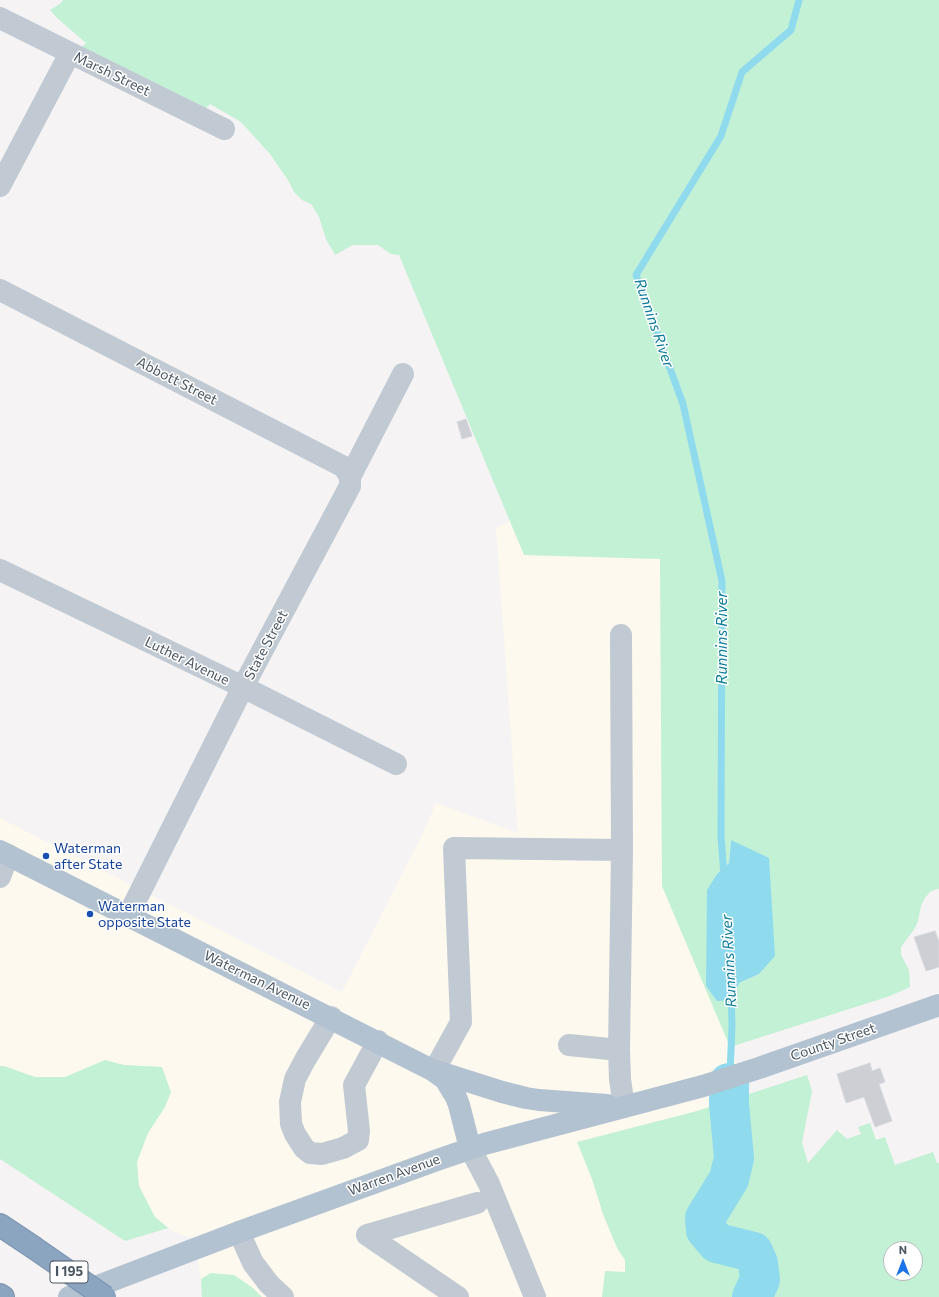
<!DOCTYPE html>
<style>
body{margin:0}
#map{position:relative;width:939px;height:1297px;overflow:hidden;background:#f5f3f3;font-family:Commissioner,sans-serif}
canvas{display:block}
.north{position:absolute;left:883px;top:1241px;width:40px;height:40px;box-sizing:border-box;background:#fff;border:1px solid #b7bbc0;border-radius:50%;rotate:0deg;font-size:11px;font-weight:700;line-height:16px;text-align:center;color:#4a5661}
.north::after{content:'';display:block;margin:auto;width:14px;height:18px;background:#1a73e8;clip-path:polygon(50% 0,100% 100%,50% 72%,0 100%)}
</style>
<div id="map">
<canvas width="939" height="1297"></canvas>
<div class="north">N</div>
</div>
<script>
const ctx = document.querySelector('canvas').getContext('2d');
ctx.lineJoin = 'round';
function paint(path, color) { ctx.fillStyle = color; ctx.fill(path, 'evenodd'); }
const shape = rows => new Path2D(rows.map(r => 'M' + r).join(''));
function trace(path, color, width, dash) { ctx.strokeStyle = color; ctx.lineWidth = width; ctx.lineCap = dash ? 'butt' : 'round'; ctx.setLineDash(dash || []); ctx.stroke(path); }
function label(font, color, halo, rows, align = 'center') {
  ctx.font = font + ' Commissioner,sans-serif'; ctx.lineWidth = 3; ctx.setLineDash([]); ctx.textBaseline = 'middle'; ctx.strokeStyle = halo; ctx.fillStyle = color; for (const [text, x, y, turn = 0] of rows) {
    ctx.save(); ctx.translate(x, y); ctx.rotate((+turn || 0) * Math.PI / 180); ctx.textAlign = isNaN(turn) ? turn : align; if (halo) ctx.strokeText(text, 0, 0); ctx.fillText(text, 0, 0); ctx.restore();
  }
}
const commercial = shape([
 [510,521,525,555,660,559,662,886,740,1071,748,1095,697,1111,592,1179,603,1214,617,1248,625,1260,626,1272,603,1293,602,1297,262,1297,253,1288,211,1273,201,1279,197,1257,206,1248,188,1237,175,1232,155,1217,139,1186,137,1162,148,1133,165,1107,162,1067,124,1065,105,1061,66,1077,35,1077,5,1066,0,1066,0,818,342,992,423,833,436,803,518,833,496,528]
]);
const green = shape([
 [63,0,939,0,939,889,937,889,930,892,925,898,921,906,918,921,915,928,901,947,901,955,909,970,910,987,890,996,730,1047,662,886,660,559,524,555,399,255,391,254,378,245,353,245,335,255,326,239,319,217,311,204,302,200,294,192,288,180,270,154,241,122,210,104,199,115,77,52,86,43,57,18,50,10,61,3],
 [731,840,759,974,739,983,706,986,717,874,729,863],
 [105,1060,124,1065,162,1067,171,1092,165,1107,148,1133,137,1162,139,1186,155,1217,168,1228,125,1241,0,1159,0,1066,4,1066,35,1077,65,1077],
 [807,1075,812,1091,802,1143,808,1163,837,1130,847,1139,861,1134,858,1127,870,1123,876,1140,885,1137,895,1165,933,1152,937,1163,939,1163,939,1297,602,1297,605,1271,625,1272,625,1260,617,1248,603,1214,592,1179,577,1142,697,1111],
 [891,1249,915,1249,915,1273,891,1273],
 [211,1273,234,1275,253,1288,262,1297,202,1297,201,1279]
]);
const water = shape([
 [731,840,769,858,775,956,759,974,739,983,732,1000,717,1001,706,986,707,890,717,874,729,863]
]);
const stream = shape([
 [724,876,721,836,722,581,683,404,636,275,721,136,742,72,791,30,799,0],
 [730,1074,732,1026,731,990]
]);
const river = shape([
 [729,1083,729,1104,734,1158,729,1179,705,1218,706,1230,717,1243,753,1252,758,1263,760,1280,752,1297]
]);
const building = shape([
 [466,419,472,436,462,439,457,422,466,419],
 [935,931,939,942,939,967,926,971,914,937,935,931],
 [870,1063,872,1071,880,1068,885,1082,879,1084,892,1121,875,1127,864,1097,846,1103,837,1074,870,1063]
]);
const minor = shape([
 [0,18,224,129],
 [0,186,70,53],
 [0,290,344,467,350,477],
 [0,570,243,687,396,764],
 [0,877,8,855],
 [128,916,243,687,350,486,350,477,403,374],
 [331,1017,305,1060,295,1079,290,1102,291,1124,295,1134,304,1148,310,1153,322,1154,343,1148,358,1140,359,1131,354,1085,378,1041],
 [569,1045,619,1050,620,1079,624,1107],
 [619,1050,622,850,621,635],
 [434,1071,461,1022,454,848,622,850],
 [470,1148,489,1184,535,1297],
 [239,1232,253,1263,269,1284,283,1297],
 [458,1297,367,1235,477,1203]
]);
const major = shape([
 [0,851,434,1071,445,1079,456,1097,459,1105,470,1148],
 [436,1071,502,1092,526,1098,539,1100,607,1105],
 [69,1297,239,1232,440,1159,484,1144,703,1086,759,1068,939,1005]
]);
const highway = shape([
 [0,1225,33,1247],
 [0,1295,3,1297]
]);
const highwayBridge = shape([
 [33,1247,105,1297]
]);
const markers = [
 [46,856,4,"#1a4fb4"],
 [90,914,4,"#1a4fb4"]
];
const shields = [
 [69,1272,38]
];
const shieldNames = [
 ["I 195",69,1272]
];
const streetNames = [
 ["Marsh Street",112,74,26],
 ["Abbott Street",177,381,27],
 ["State Street",266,645,-62],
 ["Luther Avenue",187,661,26],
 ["Waterman Avenue",257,980,26],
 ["County Street",833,1042,-19],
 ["Warren Avenue",394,1175,-20]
];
const transitNames = [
 ["Waterman",54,848],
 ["after State",54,864],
 ["Waterman",98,906],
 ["opposite State",98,922]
];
const waterNames = [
 ["Runnins River",654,323,71],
 ["Runnins River",722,638,-90],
 ["Runnins River",729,961,-93]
];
paint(commercial, '#fdf9ef');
paint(green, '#c3f1d5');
paint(water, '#90daee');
trace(stream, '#90daee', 7);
trace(river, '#90daee', 40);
paint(building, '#cdcfd5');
trace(building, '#d7d9de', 1);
trace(highway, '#7690ad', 24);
trace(minor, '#c1cad2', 22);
trace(major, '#b3c2d1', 22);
trace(highway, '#8ba5c1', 22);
trace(highwayBridge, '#7690ad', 24, []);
trace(highwayBridge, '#8ba5c1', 22);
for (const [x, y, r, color] of markers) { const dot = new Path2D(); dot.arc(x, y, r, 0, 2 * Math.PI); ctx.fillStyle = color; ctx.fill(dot); trace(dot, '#fff', 1.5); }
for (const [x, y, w] of shields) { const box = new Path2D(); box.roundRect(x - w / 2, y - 11, w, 22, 3); ctx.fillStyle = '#fff'; ctx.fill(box); trace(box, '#4a5661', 1); }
label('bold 13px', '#4a5661', null, shieldNames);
label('14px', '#4a5661', '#fff', streetNames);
label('14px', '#164399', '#fff', transitNames, 'left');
label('italic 15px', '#0c7c9b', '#fff', waterNames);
</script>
